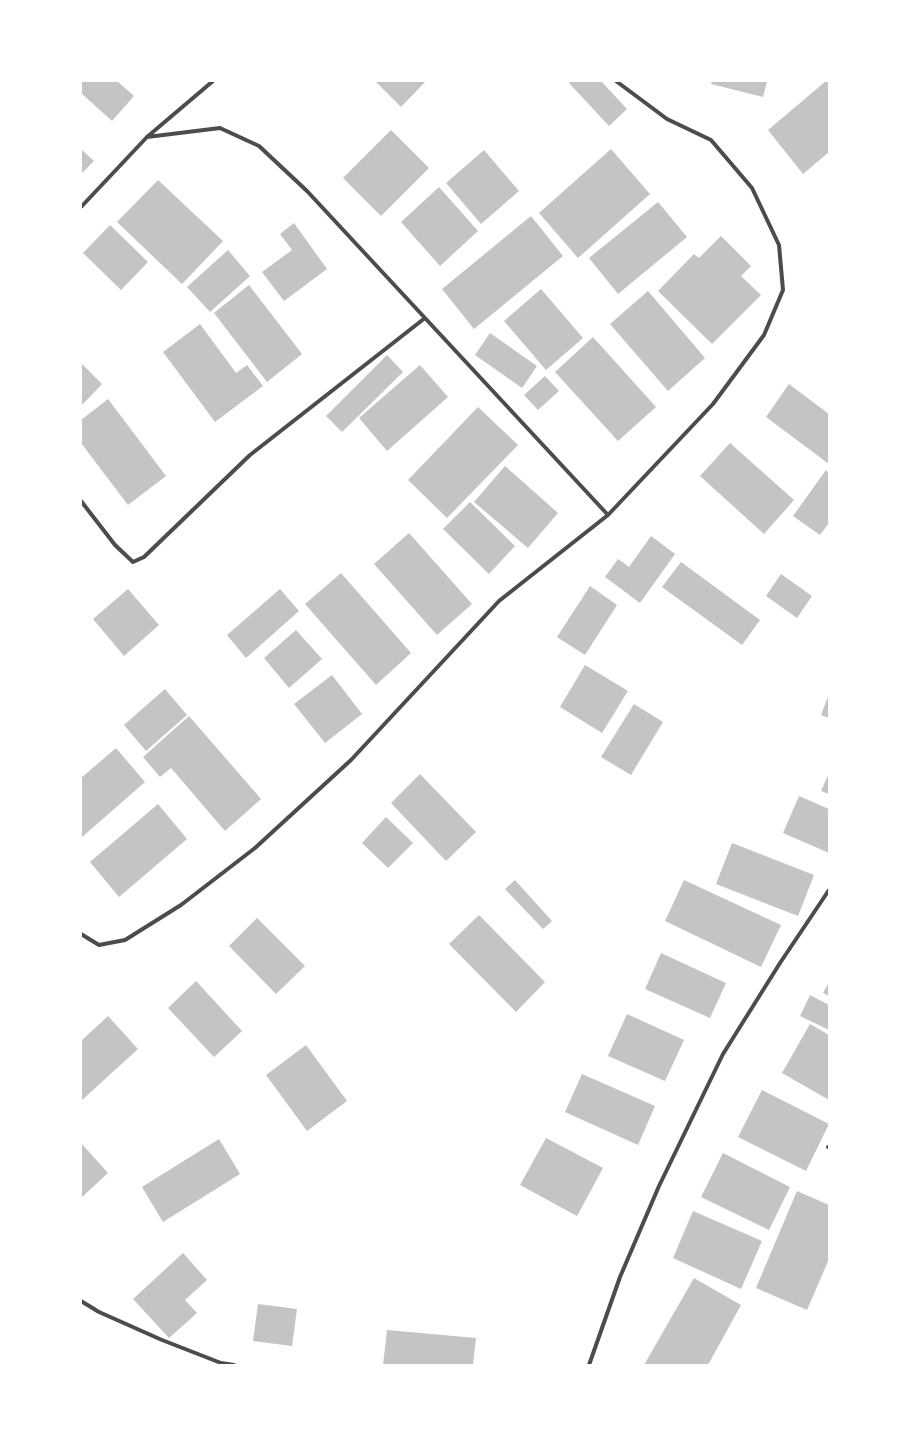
<!DOCTYPE html>
<style>
body{margin:0}
#map{position:relative;width:910px;height:1446px;overflow:hidden;background:#fff;font-family:"PT Sans",sans-serif}
canvas{display:block}
.frame{position:absolute;inset:0;border:82px solid #fff;pointer-events:none}
</style>
<div id="map">
<canvas width="910" height="1446"></canvas>
<div class="frame"></div>
</div>
<script>
const ctx = document.querySelector('canvas').getContext('2d');
ctx.lineJoin = 'round';
function paint(path, color) { ctx.fillStyle = color; ctx.fill(path, 'evenodd'); }
const shape = rows => new Path2D(rows.map(r => 'M' + r).join(''));
function trace(path, color, width, dash) { ctx.strokeStyle = color; ctx.lineWidth = width; ctx.lineCap = dash ? 'butt' : 'round'; ctx.setLineDash(dash || []); ctx.stroke(path); }
const building = shape([
 [81,81,117,81,134,96,112,121,81,93],
 [375,81,426,81,401,107],
 [571,81,601,81,627,109,609,126,569,83],
 [712,81,767,81,763,97,711,84],
 [826,81,829,81,829,152,803,174,768,130],
 [391,130,429,168,381,216,343,178],
 [81,149,94,161,81,174],
 [611,149,650,194,578,258,539,213],
 [484,150,519,191,481,224,446,183],
 [158,180,223,241,182,284,117,222],
 [439,187,478,231,440,266,401,222],
 [658,202,687,237,618,294,589,258],
 [531,216,563,256,474,329,442,289],
 [294,223,327,269,284,301,262,272,292,250,280,234],
 [110,225,148,262,121,290,83,253],
 [721,236,751,266,741,276,761,295,712,344,658,291,694,254,699,258],
 [228,250,250,276,210,312,187,287],
 [249,285,302,354,267,382,214,313],
 [541,289,583,338,546,370,504,321],
 [648,291,705,358,668,391,610,324],
 [200,324,236,373,247,365,263,386,215,422,163,352],
 [490,333,537,366,522,388,475,355],
 [593,337,656,407,618,441,555,372],
 [387,355,403,372,342,432,326,416],
 [81,363,102,384,81,406],
 [420,365,448,397,387,451,359,418],
 [545,376,559,391,538,410,524,395],
 [789,384,829,414,829,464,766,417],
 [108,399,166,476,128,505,81,443,81,420],
 [478,407,518,445,447,518,408,480],
 [730,443,794,500,764,534,700,476],
 [505,466,558,513,528,548,474,502],
 [826,470,829,473,829,523,820,535,793,516],
 [470,502,515,546,489,574,443,529],
 [409,533,472,604,437,635,374,564],
 [651,536,675,554,640,603,605,577,618,559,629,567],
 [681,562,760,620,742,645,662,587],
 [341,573,411,653,376,685,305,604],
 [781,574,812,596,797,618,766,596],
 [590,586,617,605,585,655,557,637],
 [128,589,159,625,124,656,93,619],
 [280,589,299,611,246,658,227,635],
 [296,630,322,659,289,688,264,658],
 [585,665,628,691,602,733,560,707],
 [332,675,362,714,325,743,294,704],
 [165,689,187,715,146,751,124,725],
 [829,694,829,718,821,715],
 [634,704,663,722,631,775,601,757],
 [189,716,261,799,225,831,171,768,160,777,143,757],
 [116,748,145,782,81,838,81,778],
 [829,773,829,794,821,791],
 [420,774,476,832,446,861,391,803],
 [799,796,829,809,829,853,783,833],
 [158,804,187,839,119,897,90,862],
 [386,817,413,843,388,868,362,843],
 [732,843,814,875,798,916,716,884],
 [515,880,552,921,543,929,505,889],
 [684,880,781,925,761,967,665,921],
 [479,915,545,982,516,1012,449,944],
 [257,918,305,966,276,994,229,946],
 [661,953,726,983,710,1018,645,989],
 [196,981,242,1031,214,1057,168,1008],
 [829,982,829,996,823,993],
 [810,995,829,1005,829,1030,800,1016],
 [627,1014,684,1040,665,1081,608,1056],
 [108,1016,138,1049,81,1101,81,1041],
 [810,1024,829,1035,829,1100,782,1073],
 [306,1045,347,1101,307,1131,266,1075],
 [582,1074,655,1106,638,1145,565,1112],
 [762,1090,829,1124,806,1171,738,1137],
 [546,1138,603,1168,577,1216,520,1185],
 [219,1139,240,1174,163,1222,142,1187],
 [81,1143,108,1173,81,1198],
 [723,1153,790,1187,769,1230,701,1197],
 [797,1191,829,1205,829,1259,807,1310,756,1288],
 [693,1211,762,1241,741,1289,673,1258],
 [183,1253,207,1280,185,1300,197,1313,169,1338,133,1299],
 [694,1278,741,1305,708,1365,644,1365],
 [258,1304,297,1309,292,1346,253,1341],
 [387,1330,476,1338,473,1365,383,1365]
]);
const minor = shape([
 [147,137,220,128,259,146,307,191,608,515],
 [81,207,147,137,213,81],
 [81,501,115,545,133,562,144,557,250,455,425,318],
 [81,934,99,945,125,940,181,905,255,848,351,760,499,601,608,515,713,404,764,335,783,290,779,245,752,188,711,140,667,119,616,81],
 [828,1147,829,1147],
 [81,1301,99,1312,162,1340,221,1363,234,1365],
 [589,1365,620,1277,659,1186,723,1054,780,963,829,890]
]);
paint(building, '#c4c4c4');
trace(minor, '#4c4c4c', 4);
</script>
